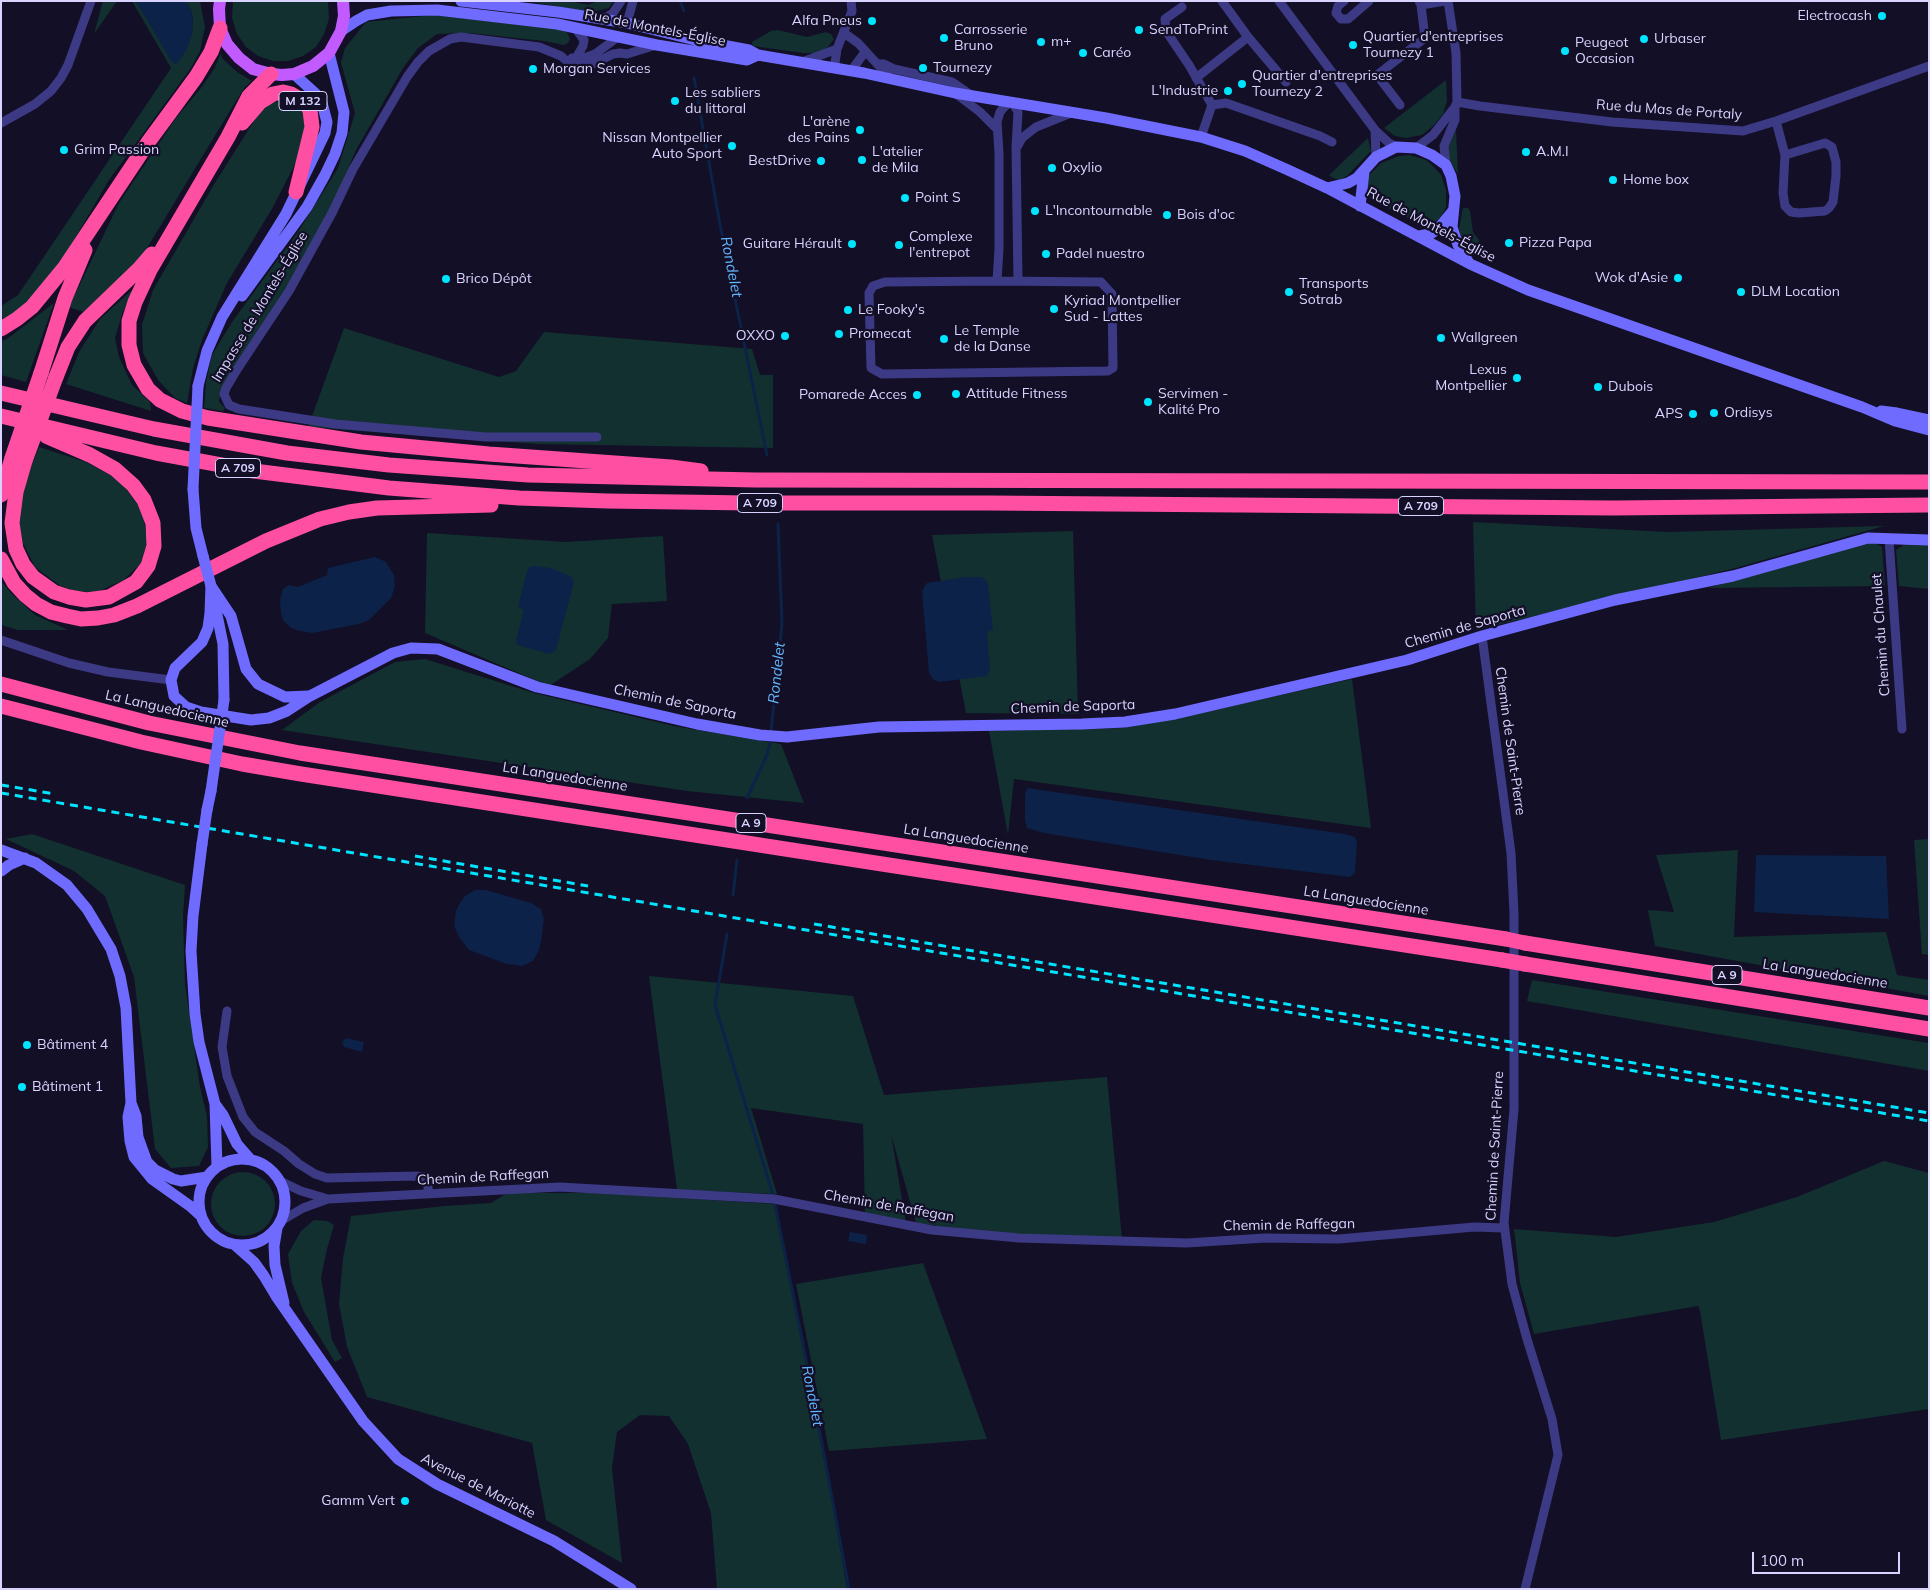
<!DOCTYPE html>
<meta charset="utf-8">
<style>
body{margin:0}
#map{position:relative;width:1930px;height:1590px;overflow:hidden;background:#130f26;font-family:Mulish,sans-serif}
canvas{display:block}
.frame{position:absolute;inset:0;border:2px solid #d9d4ff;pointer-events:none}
.scale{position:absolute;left:1752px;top:1552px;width:148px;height:22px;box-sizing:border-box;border:2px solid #d9d4ff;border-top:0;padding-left:6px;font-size:15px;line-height:18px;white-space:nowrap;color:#d9d4ff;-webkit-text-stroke:4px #130f26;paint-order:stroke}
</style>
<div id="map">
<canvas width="1930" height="1590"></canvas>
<div class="frame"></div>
<div class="scale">100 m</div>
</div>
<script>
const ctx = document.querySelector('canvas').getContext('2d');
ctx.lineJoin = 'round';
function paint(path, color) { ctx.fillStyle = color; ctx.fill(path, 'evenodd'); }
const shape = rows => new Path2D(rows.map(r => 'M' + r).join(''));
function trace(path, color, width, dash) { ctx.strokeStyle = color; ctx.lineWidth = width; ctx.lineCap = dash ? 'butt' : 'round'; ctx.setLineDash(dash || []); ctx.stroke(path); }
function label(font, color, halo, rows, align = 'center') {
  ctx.font = font + ' Mulish,sans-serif'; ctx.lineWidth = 4.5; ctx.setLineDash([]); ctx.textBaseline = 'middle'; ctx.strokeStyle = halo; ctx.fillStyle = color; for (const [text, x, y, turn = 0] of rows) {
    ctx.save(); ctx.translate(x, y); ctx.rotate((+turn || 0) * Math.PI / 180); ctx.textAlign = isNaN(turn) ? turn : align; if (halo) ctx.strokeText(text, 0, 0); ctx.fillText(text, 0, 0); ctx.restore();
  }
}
const green = shape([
 [103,1,117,1,94,34],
 [132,1,136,1,172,61,176,64,192,34,193,18,190,7,184,1,200,1,205,27,200,51,191,68,109,180,64,257,37,293,19,310,1,319,1,306,18,295,171,68],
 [233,1,328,1,329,19,324,34,316,47,303,56,288,61,273,61,258,56,246,47,237,34,232,18],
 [526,1,569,1,588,5,598,1,613,2,609,8,596,11,579,10],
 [433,15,558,29,567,32,570,39,568,43,564,45,544,41,471,33,437,34,418,48,403,68,356,150,332,206,288,284,241,356,221,390,219,402,225,408,223,411,204,408,206,382,212,355,232,322,298,232,338,168,355,113,341,63,345,48,366,22],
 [778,30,807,37,826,32,831,34,834,39,828,47,817,53,803,53,753,46,752,42,771,31],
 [221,53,222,58,237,72,252,81,245,87,228,114,138,263,83,312,69,307,119,203,176,118,201,88,214,69],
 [1446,80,1447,101,1443,114,1433,126,1422,135,1406,138,1395,136,1384,128],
 [286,100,300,107,303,112,305,131,296,162,273,207,227,283,202,340,193,368,187,403,175,398,158,380,143,353,142,325,153,290,213,186,259,113,271,103],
 [1456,130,1458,174,1449,160,1448,148],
 [1368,138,1371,151,1347,176,1339,180,1331,177,1329,175],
 [1409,155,1424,159,1431,164,1441,175,1446,190,1446,208,1440,218,1429,228,1371,200,1366,188,1370,174,1381,163,1399,156],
 [1463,208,1468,208,1470,211,1473,232,1483,246,1473,249,1461,238,1459,228],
 [133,289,122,314,115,338,119,357,132,385,150,402,151,411,66,384,79,352,100,319],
 [54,303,26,382,1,375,1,341,7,339],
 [344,328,499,377,516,371,544,332,752,349,760,375,773,375,773,448,538,444,308,427],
 [39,447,86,462,110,475,123,485,138,505,144,519,147,542,141,563,124,580,99,591,86,592,72,590,59,585,35,567,23,543,18,517,20,496],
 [1473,522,1667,532,1884,526,1732,569,1476,630],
 [1073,531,1078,714,966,713,932,535],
 [427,533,566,542,663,536,667,601,612,604,608,638,590,659,549,686,425,633],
 [1872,541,1882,547,1885,586,1708,588],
 [1908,542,1929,543,1929,589,1899,586,1896,550],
 [1,581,12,594,35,615,68,630,18,630,1,625],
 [425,659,534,693,674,726,781,744,804,803,687,791,282,730,320,702,395,662],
 [1352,679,1371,828,1014,779,1008,835,989,731,1125,728,1201,713],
 [32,834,185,885,183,917,185,984,200,1087,207,1116,208,1147,199,1166,171,1168,155,1149,134,977,105,896,74,871,6,839],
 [1929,839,1929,955,1922,954,1914,840],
 [1738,850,1734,937,1886,932,1897,975,1929,980,1929,996,1655,946,1648,910,1674,912,1656,855],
 [649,976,853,996,884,1095,1107,1077,1122,1239,1032,1238,916,1223,891,1134,906,1223,865,1215,863,1124,751,1108,777,1194,677,1190],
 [1532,980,1929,1043,1929,1071,1527,1001],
 [1884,1161,1929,1173,1929,1409,1721,1440,1700,1311,1698,1306,1534,1334,1520,1283,1514,1229,1616,1237,1714,1222,1797,1197],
 '211 1204a32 32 0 1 1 64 0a32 32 0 1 1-64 0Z',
 [507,1193,596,1193,774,1204,824,1451,847,1589,717,1589,711,1513,688,1444,669,1416,640,1415,617,1432,612,1468,622,1563,546,1520,532,1443,367,1397,347,1347,339,1304,343,1258,351,1216,445,1206,491,1203],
 [314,1220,327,1221,334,1225,327,1249,321,1278,332,1340,342,1358,335,1362,304,1312,292,1283,288,1254,301,1231],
 [923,1263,987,1439,829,1451,796,1284]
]);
const water = shape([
 [136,1,184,1,190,7,193,18,192,34,187,49,177,64,172,62],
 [375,557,386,562,394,575,395,586,391,598,369,620,359,624,312,633,300,631,291,628,283,620,281,613,280,600,283,589,289,585,298,587,327,575,328,568],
 [535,566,551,568,570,576,574,582,556,650,550,654,517,645,516,640,524,610,518,607,526,574,529,567],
 [966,577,981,577,986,580,988,585,993,630,987,632,990,670,987,676,939,682,934,680,929,673,922,592,924,587,927,583],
 [1027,788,1345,834,1355,837,1357,843,1355,873,1350,877,1211,860,1044,833,1027,828,1025,821,1025,794],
 [1756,855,1886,856,1889,919,1754,912],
 [475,890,486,890,531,903,541,909,544,919,541,942,539,950,533,961,522,966,507,964,469,950,459,937,454,926,456,911,460,903,465,896],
 [346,1038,364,1042,362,1052,344,1047,342,1042],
 [850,1232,867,1235,866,1244,848,1241]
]);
const stream = shape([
 [680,1,684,11],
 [694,78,721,230,767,455],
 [771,732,782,623,778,524],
 [747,798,767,755,770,743],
 [733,895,737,860],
 [727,934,715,1005,773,1195],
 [775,1204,810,1379,849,1589]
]);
const street = shape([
 [1222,1,1248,37,1286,82],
 [1279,1,1375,130,1389,143,1396,147],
 [1344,1,1338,6,1336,13,1341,19,1348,19,1369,1],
 [1419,1,1421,5,1445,1],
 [1182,7,1165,19,1166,31,1189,65,1212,105],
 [604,19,613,13,621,1],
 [627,23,633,1],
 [844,33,858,43,891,79],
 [572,58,576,58,583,46,584,40,576,29],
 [576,58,587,57,595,54,618,37],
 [802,62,837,49],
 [877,64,884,64,894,69,952,82,971,95],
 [837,69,835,63,837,49,852,11,851,1],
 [851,71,865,52],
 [1196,78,1248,37],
 [955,93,980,112,997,129],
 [1457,102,1480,106,1612,122,1743,131,1776,121,1929,66],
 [1400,105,1377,75,1425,38,1421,5],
 [1776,121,1785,155,1783,193,1785,206,1791,212,1799,213,1825,211,1829,208,1833,202,1836,176,1836,162,1832,147,1825,143,1785,155],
 [1,123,35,104,51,91,61,78,68,65,91,1],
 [1375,130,1376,157],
 [1201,137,1212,105,1226,103,1320,136,1332,142],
 [1017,147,1022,138,1036,127,1071,113],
 [1416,148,1433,135,1455,107],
 [1446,165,1444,146,1455,120,1455,107,1457,102,1456,53,1448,1],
 [997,281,1101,282,1112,294,1113,368,1108,371,882,374,871,368,869,293,873,286,885,282,997,281],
 [997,281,999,249,999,153,997,122,1000,112,1005,106,1012,102,1018,112,1016,147,1018,280],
 [597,437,486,437,335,424,239,409,229,405,224,394,226,388,238,368,289,291,332,213,353,169,407,77,418,62,429,51,450,39,461,37,539,47,561,56,570,64,589,66,613,54,620,53,627,54,656,45],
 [1889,539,1902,729],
 [1482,636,1511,853,1514,913,1514,1109,1504,1223,1512,1284,1527,1339,1552,1419,1558,1455,1525,1589],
 [1,640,69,663,108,672,171,680],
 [227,1011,222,1047,227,1076,243,1117,255,1132,284,1151,299,1164,315,1174,327,1178,417,1176,424,1177,428,1185,428,1193],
 [280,1181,301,1191,328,1199],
 [281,1221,303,1208,328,1199,560,1187,774,1199,932,1230,1019,1238,1187,1243,1265,1238,1339,1239,1474,1227,1504,1228]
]);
const secondary = shape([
 [461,1,558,12,627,23,695,40,749,50,758,55,864,73,955,93,1106,118,1201,137,1245,151,1288,170,1327,188,1470,264,1528,290,1862,407,1895,421,1929,430],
 [341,31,356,21,367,15,391,11,437,10,557,24,657,45,747,60,758,55],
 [1327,188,1348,183,1357,178,1376,157,1396,147,1416,148,1432,155,1446,165,1451,176,1455,196,1452,227,1458,245,1469,263],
 [1360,206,1364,172],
 [1419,236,1430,234,1438,229,1452,212],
 [242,296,307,207,325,175,335,154,342,133,344,112,329,53],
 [198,386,207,351,222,317,286,214,325,133,327,122,322,103,316,94,294,74],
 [1881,411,1897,413,1929,420],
 [193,489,196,528,203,556],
 [211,586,210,613,208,628,202,642,175,668,171,680,174,696,186,707,201,712,251,720,269,718,287,711,310,696,393,653,411,648,438,649,537,687,697,724,760,735,787,737,879,727,1082,724,1125,722,1175,714,1407,660,1482,636,1615,600,1733,576,1868,538,1929,540],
 [211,586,231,616,246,669,258,684,285,697,308,696],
 [214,600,223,644,224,700],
 [207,810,211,791],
 [202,844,193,916,191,951,195,1014,199,1042,215,1104,217,1166],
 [1,850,36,863,67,885,87,909,111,949,120,976,126,1008,131,1103,136,1116,138,1137,147,1162,155,1170,173,1179,181,1181,207,1177],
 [1,871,9,865,25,858],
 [131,1103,128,1117,130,1141,134,1157,152,1179,190,1206,201,1216],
 [215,1104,223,1115,237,1144,251,1160],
 '199 1202a43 43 0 1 1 86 0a43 43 0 1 1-86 0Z',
 [277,1228,274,1246,275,1265,284,1303],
 [236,1246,254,1262,264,1276,276,1296,363,1421,398,1459,437,1484,554,1541,631,1589]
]);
const primary = shape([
 [220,1,219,9,220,28,227,44,239,58,253,69,271,74,282,75,294,74,313,66,329,53,341,31,344,16,343,1]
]);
const highway = shape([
 [271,74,249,96,228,137,150,270,135,302,129,321,129,345,134,365,148,389,160,400,182,411,208,418,361,442,489,454,671,467,701,471],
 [242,123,260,102,273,94,283,92,291,94,305,102,310,110,312,127,296,192],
 [1,329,17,319,32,307,65,267,149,141,196,77,211,52,220,28],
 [41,373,65,298,85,250],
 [56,377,68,347,85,321,139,269,152,254],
 [1,393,154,429,287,453,389,465,528,475,755,480,1929,482],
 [1,416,156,453,254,471,389,488,519,498,607,501,750,503,988,503,1614,508,1929,505],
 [25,461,16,492,12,523,16,549,23,564,33,577,54,592,69,597,86,600,109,597,136,582,148,566,154,546,153,523,144,500,133,485,115,469,90,455,46,436],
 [1,495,12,458],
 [1,559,14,583,25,595,36,604,51,612,67,616,81,619,98,618,114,615,137,606,266,541,320,519,349,512,377,508,491,505],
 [1,684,149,723,300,753,1506,939],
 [1,706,141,742,242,764,301,774,1502,960],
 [1525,943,1929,1008],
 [1525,964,1929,1029]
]);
const rail = shape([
 [1,785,55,794],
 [1,793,1929,1121],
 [415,856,588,886],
 [814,924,1929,1113]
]);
const secondaryBridge = shape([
 [193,489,198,386],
 [203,556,211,586],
 [211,791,224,700],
 [202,844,207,810]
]);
const highwayBridge = shape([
 [12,458,41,373],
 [25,461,56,377],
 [1506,939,1525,943],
 [1502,960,1525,964]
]);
const markers = [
 [1882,16,5,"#00e5ff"],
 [872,21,5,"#00e5ff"],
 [1139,30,5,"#00e5ff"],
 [944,38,5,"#00e5ff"],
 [1644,39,5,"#00e5ff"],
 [1041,42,5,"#00e5ff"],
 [1353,45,5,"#00e5ff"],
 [1565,51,5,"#00e5ff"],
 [1083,53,5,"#00e5ff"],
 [923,68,5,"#00e5ff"],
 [533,69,5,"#00e5ff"],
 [1242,84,5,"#00e5ff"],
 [1228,91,5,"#00e5ff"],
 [675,101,5,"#00e5ff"],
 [860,130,5,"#00e5ff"],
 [732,146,5,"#00e5ff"],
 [64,150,5,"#00e5ff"],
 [1526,152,5,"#00e5ff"],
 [862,160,5,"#00e5ff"],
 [821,161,5,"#00e5ff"],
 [1052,168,5,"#00e5ff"],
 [1613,180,5,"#00e5ff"],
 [905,198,5,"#00e5ff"],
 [1035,211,5,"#00e5ff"],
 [1167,215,5,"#00e5ff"],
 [1509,243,5,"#00e5ff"],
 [852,244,5,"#00e5ff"],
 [899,245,5,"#00e5ff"],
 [1046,254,5,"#00e5ff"],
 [1678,278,5,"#00e5ff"],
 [446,279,5,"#00e5ff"],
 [1289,292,5,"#00e5ff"],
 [1741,292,5,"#00e5ff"],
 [1054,309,5,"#00e5ff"],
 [848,310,5,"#00e5ff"],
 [839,334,5,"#00e5ff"],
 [785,336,5,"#00e5ff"],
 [1441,338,5,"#00e5ff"],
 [944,339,5,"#00e5ff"],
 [1517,378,5,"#00e5ff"],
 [1598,387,5,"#00e5ff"],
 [956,394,5,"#00e5ff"],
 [917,395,5,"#00e5ff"],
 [1148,402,5,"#00e5ff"],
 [1714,413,5,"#00e5ff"],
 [1693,414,5,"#00e5ff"],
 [27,1045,5,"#00e5ff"],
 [22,1087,5,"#00e5ff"],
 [405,1501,5,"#00e5ff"]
];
const shields = [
 [303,101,48],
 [238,468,45],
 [760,503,45],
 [1421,506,45],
 [751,823,30],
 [1727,975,30]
];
const shieldNames = [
 ["M 132",303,101],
 ["A 709",238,468],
 ["A 709",760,503],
 ["A 709",1421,506],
 ["A 9",751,823],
 ["A 9",1727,975]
];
const poiNames = [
 ["Electrocash",1872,16,"right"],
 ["Alfa Pneus",862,21,"right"],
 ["Carrosserie",954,30],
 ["Bruno",954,46],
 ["SendToPrint",1149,30],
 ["Quartier d'entreprises",1363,37],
 ["Tournezy 1",1363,53],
 ["Urbaser",1654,39],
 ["m+",1051,42],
 ["Peugeot",1575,43],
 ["Occasion",1575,59],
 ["Caréo",1093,53],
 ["Tournezy",933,68],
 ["Morgan Services",543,69],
 ["Quartier d'entreprises",1252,76],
 ["Tournezy 2",1252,92],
 ["L'Industrie",1218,91,"right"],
 ["Les sabliers",685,93],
 ["du littoral",685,109],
 ["L'arène",850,122,"right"],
 ["des Pains",850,138,"right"],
 ["Nissan Montpellier",722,138,"right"],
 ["Auto Sport",722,154,"right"],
 ["Grim Passion",74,150],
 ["L'atelier",872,152],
 ["de Mila",872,168],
 ["A.M.I",1536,152],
 ["BestDrive",811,161,"right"],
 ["Oxylio",1062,168],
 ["Home box",1623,180],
 ["Point S",915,198],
 ["L'Incontournable",1045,211],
 ["Bois d'oc",1177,215],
 ["Complexe",909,237],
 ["l'entrepot",909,253],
 ["Pizza Papa",1519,243],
 ["Guitare Hérault",842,244,"right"],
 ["Padel nuestro",1056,254],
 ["Wok d'Asie",1668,278,"right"],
 ["Brico Dépôt",456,279],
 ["Transports",1299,284],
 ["Sotrab",1299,300],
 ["DLM Location",1751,292],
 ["Kyriad Montpellier",1064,301],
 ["Sud - Lattes",1064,317],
 ["Le Fooky's",858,310],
 ["Le Temple",954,331],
 ["de la Danse",954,347],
 ["Promecat",849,334],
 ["OXXO",775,336,"right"],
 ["Wallgreen",1451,338],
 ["Lexus",1507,370,"right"],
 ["Montpellier",1507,386,"right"],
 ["Dubois",1608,387],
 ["Attitude Fitness",966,394],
 ["Servimen -",1158,394],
 ["Kalité Pro",1158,410],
 ["Pomarede Acces",907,395,"right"],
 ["Ordisys",1724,413],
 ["APS",1683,414,"right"],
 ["Bâtiment 4",37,1045],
 ["Bâtiment 1",32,1087],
 ["Gamm Vert",395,1501,"right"]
];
const streetNames = [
 ["Rue de Montels-Église",655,28,11],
 ["Rue du Mas de Portaly",1669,110,4],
 ["Rue de Montels-Église",1431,225,28],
 ["Impasse de Montels-Église",260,307,-59],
 ["Chemin de Saporta",1465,627,-16],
 ["Chemin du Chaulet",1881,635,-94],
 ["Chemin de Saporta",675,702,12],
 ["Chemin de Saporta",1073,707,-2],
 ["La Languedocienne",167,709,13],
 ["Chemin de Saint-Pierre",1510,741,82],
 ["La Languedocienne",565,777,9],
 ["La Languedocienne",966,839,9],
 ["La Languedocienne",1366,901,9],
 ["La Languedocienne",1825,974,9],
 ["Chemin de Saint-Pierre",1495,1146,-87],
 ["Chemin de Raffegan",483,1177,-3],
 ["Chemin de Raffegan",889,1206,10],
 ["Chemin de Raffegan",1289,1225,-1],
 ["Avenue de Mariotte",478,1486,27]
];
const waterNames = [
 ["Rondelet",731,267,79],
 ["Rondelet",777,673,-84],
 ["Rondelet",812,1396,79]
];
paint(green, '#12302f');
paint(water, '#0c2248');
trace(stream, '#0c2248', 3);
trace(street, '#3d3a85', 9);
trace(secondary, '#6f6bff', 11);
trace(primary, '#c25bff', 12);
trace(highway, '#ff4fa3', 15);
trace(rail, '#00e5ff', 3, [8, 6]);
trace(secondaryBridge, '#6f6bff', 11);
trace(highwayBridge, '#ff4fa3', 15);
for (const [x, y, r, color] of markers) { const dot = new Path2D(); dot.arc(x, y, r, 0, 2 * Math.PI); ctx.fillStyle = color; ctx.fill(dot); trace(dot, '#130f26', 2); }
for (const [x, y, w] of shields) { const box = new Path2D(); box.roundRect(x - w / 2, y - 9.5, w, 19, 4); ctx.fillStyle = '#130f26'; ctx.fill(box); trace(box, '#d9d4ff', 1); }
label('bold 12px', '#d9d4ff', null, shieldNames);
label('14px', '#d9d4ff', '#130f26', poiNames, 'left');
label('14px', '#d9d4ff', '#130f26', streetNames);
label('italic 15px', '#62b6ff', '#130f26', waterNames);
</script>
